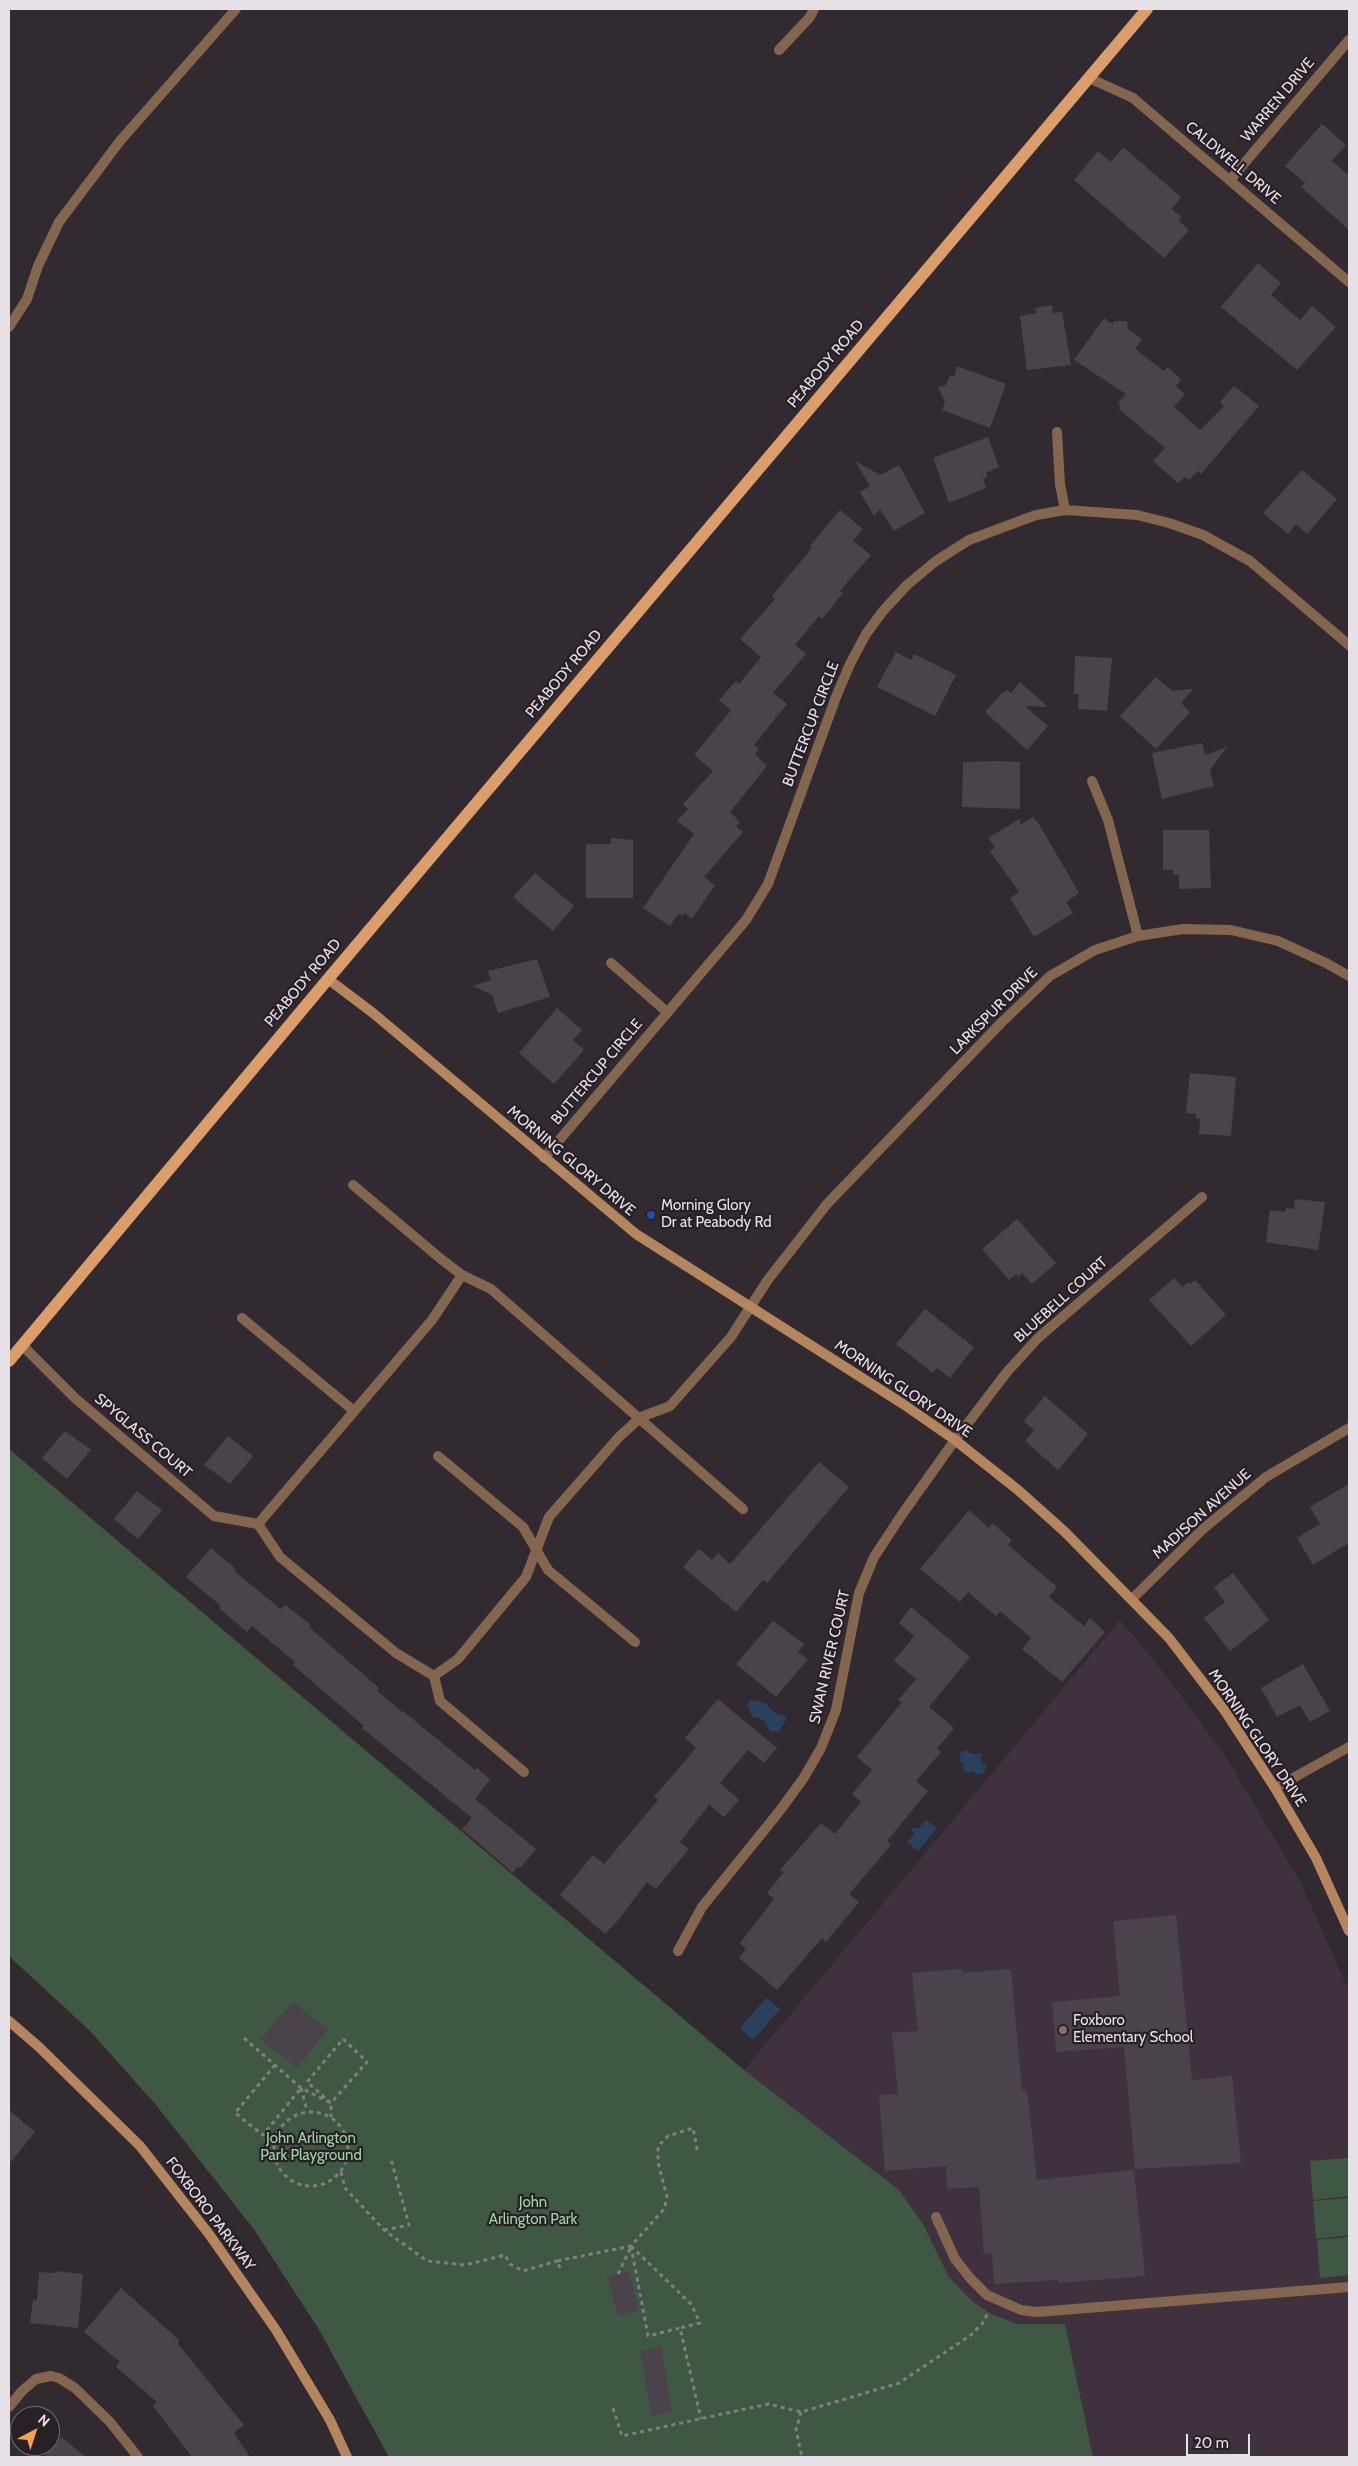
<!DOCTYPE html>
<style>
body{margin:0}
#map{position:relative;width:1358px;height:2466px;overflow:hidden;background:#322a31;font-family:Cabin,sans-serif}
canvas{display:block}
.frame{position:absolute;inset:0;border:10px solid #e6e1e6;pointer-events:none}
.north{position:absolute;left:10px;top:2406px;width:50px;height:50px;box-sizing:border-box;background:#282027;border:1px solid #746d73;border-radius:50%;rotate:40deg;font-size:14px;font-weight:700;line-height:20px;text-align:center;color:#e6e1e6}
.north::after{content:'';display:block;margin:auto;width:18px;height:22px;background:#fa9f4e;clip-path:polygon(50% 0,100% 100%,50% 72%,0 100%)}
.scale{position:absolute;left:1186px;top:2434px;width:64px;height:22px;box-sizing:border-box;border:2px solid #e6e1e6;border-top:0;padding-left:6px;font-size:15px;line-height:18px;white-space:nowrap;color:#e6e1e6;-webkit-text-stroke:4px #282027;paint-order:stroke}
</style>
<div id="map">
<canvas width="1358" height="2466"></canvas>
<div class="frame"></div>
<div class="north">N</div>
<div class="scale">20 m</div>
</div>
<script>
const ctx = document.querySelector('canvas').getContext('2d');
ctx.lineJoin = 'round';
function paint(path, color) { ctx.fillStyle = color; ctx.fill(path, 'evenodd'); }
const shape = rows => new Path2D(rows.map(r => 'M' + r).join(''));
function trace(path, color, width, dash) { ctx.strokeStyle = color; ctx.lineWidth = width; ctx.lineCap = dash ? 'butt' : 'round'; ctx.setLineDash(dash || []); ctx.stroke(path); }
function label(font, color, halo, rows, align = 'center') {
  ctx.font = font + ' Cabin,sans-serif'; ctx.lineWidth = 4.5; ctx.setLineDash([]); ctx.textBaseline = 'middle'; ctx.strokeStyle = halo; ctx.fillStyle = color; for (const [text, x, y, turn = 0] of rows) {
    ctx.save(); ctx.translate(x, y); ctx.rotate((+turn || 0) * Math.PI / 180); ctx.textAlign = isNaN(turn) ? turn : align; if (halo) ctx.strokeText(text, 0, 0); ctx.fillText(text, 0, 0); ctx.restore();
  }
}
const built = shape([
 [1120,1620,1168,1678,1227,1759,1300,1881,1349,1991,1349,2457,1093,2457,1065,2324,1016,2324,988,2312,972,2301,949,2277,923,2224,899,2190,744,2070]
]);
const green = shape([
 [9,1449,744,2070,899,2190,923,2224,949,2277,972,2301,988,2312,1016,2324,1065,2324,1093,2457,389,2457,318,2328,253,2228,156,2105,115,2059,90,2031,9,1956],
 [1349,2158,1349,2196,1313,2200,1310,2161],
 [1349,2198,1349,2235,1316,2239,1313,2201],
 [1349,2237,1349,2275,1320,2278,1317,2240]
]);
const water = shape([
 [750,1700,765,1703,775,1713,785,1716,786,1720,779,1732,770,1731,764,1720,752,1716,747,1705],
 [967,1750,972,1754,981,1753,981,1761,986,1765,984,1773,977,1775,972,1771,966,1773,963,1770,964,1764,959,1760,961,1752],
 [926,1820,937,1828,918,1851,907,1842,914,1834,912,1828,919,1828],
 [766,1998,780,2009,753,2040,740,2028]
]);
const building = shape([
 [1322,124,1346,145,1332,161,1349,176,1349,230,1301,187,1305,183,1285,166],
 [1123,147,1181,197,1172,209,1182,217,1179,221,1189,230,1164,258,1074,180,1098,151,1111,162],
 [1258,263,1281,283,1271,295,1300,320,1312,306,1336,327,1297,370,1221,307],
 [1052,305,1053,313,1062,312,1071,365,1027,370,1020,316,1036,313,1035,308],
 [1104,318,1112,324,1115,321,1127,321,1128,329,1142,339,1135,349,1164,371,1167,367,1181,379,1176,386,1185,394,1174,407,1200,430,1224,406,1220,402,1234,386,1259,406,1201,474,1198,471,1189,480,1185,477,1178,483,1153,461,1165,448,1119,409,1121,406,1118,403,1126,394,1074,360],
 [957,366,1006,384,990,428,942,410,945,402,938,387,946,385,950,375,954,377],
 [988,437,999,467,986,473,987,477,983,479,986,488,949,503,933,458],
 [855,461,880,475,899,465,925,513,894,531,880,509,874,516,860,492,870,486],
 [1302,470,1337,499,1307,534,1296,524,1288,534,1263,513],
 [840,510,863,529,853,541,871,555,840,591,843,593,822,619,819,616,795,645,806,654,773,693,787,704,754,745,759,749,755,754,767,766,730,812,740,822,736,826,743,832,704,877,715,885,692,919,685,913,682,916,678,914,670,926,643,908,694,834,677,821,688,809,683,804,713,771,694,755,731,710,719,700,736,681,739,684,761,657,740,639,775,599,772,596,812,548,810,546],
 [896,652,911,660,914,654,956,675,935,716,877,687],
 [1075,656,1112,658,1107,711,1078,709,1079,694,1074,694],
 [1156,677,1172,691,1193,689,1181,703,1190,712,1156,749,1120,716],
 [1020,682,1048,707,1025,706,1048,726,1027,750,985,712,1001,694,1007,690,1011,693],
 [1202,743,1205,755,1227,747,1210,770,1214,786,1162,799,1152,753],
 [998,761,1020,762,1020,809,962,807,963,762],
 [1033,817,1039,824,1079,893,1066,902,1073,913,1034,937,1010,898,1019,892,990,851,995,847,988,838,1020,819,1020,825],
 [1163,830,1209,830,1211,888,1179,889,1179,875,1174,875,1173,870,1163,870],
 [611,838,633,840,633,898,586,898,586,844,611,844],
 [535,873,574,906,553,931,513,897],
 [537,959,550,997,498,1013,492,995,473,986,491,980,488,971],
 [557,1008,582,1030,573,1040,584,1050,554,1084,519,1053],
 [1190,1073,1236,1077,1231,1136,1199,1134,1200,1119,1195,1118,1196,1114,1186,1113],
 [1295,1199,1325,1202,1318,1250,1266,1242,1270,1210,1285,1212,1286,1208,1294,1209],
 [1017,1219,1056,1263,1032,1284,1022,1273,1019,1277,1016,1274,1009,1280,982,1249],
 [1174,1278,1182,1287,1188,1282,1190,1284,1195,1280,1226,1315,1191,1346,1149,1300],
 [925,1309,974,1347,950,1378,937,1368,933,1373,896,1344],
 [1045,1396,1088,1434,1058,1470,1025,1441,1034,1430,1024,1421],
 [65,1431,91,1450,67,1479,42,1458],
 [228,1436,253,1456,230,1484,204,1465],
 [819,1462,849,1487,767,1583,763,1580,736,1612,683,1567,699,1549,712,1560,718,1553,730,1564],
 [1349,1484,1349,1543,1313,1565,1297,1538,1320,1524,1310,1507],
 [137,1491,162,1510,138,1539,114,1519],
 [969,1510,989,1528,992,1523,1012,1540,1008,1545,1057,1587,1049,1597,1084,1626,1090,1618,1105,1632,1062,1682,1022,1649,1031,1638,1000,1611,996,1616,968,1592,960,1602,920,1569],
 [211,1548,236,1569,234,1571,281,1609,285,1605,311,1625,309,1627,379,1688,377,1691,402,1712,403,1711,475,1770,477,1768,490,1779,475,1799,536,1849,520,1868,518,1866,513,1873,462,1829,472,1818,362,1728,364,1726,293,1665,295,1662,252,1626,247,1632,219,1608,221,1606,186,1577],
 [1233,1573,1269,1620,1230,1651,1204,1618,1225,1602,1214,1587],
 [911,1607,970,1657,929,1707,954,1728,937,1749,941,1752,916,1781,928,1791,887,1841,891,1845,849,1894,859,1902,826,1942,822,1938,777,1990,739,1958,746,1949,740,1943,774,1899,767,1893,784,1872,780,1870,821,1823,835,1834,861,1802,852,1794,872,1770,857,1757,902,1702,898,1700,916,1679,894,1661,914,1636,899,1623],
 [773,1621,804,1644,798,1652,808,1659,776,1697,736,1664],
 [1303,1664,1330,1711,1310,1722,1300,1705,1277,1717,1261,1688],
 [718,1699,777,1748,764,1763,748,1750,720,1783,739,1800,724,1817,709,1805,680,1842,689,1849,656,1889,647,1882,619,1919,605,1934,560,1895,593,1855,604,1864,658,1800,654,1797,696,1748,685,1738],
 [1176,1915,1192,2080,1232,2076,1241,2163,1135,2169,1124,2047,1056,2052,1052,2002,1120,1996,1113,1921],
 [962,1969,963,1973,1011,1969,1022,2091,1027,2090,1037,2180,1134,2170,1145,2276,1058,2283,1058,2280,994,2284,992,2253,984,2254,979,2187,947,2189,946,2166,885,2171,879,2095,898,2094,892,2033,918,2031,912,1973],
 [293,2002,328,2029,297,2068,260,2039],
 [9,2110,35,2132,9,2164],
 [55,2271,83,2274,78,2328,30,2323,33,2300,37,2301,39,2272,54,2273],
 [629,2271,639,2310,618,2316,607,2277],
 [121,2288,179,2340,178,2344,244,2425,234,2433,250,2457,192,2457,153,2406,157,2402,116,2367,120,2362,84,2332],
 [661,2346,672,2411,651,2416,640,2351],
 [61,2437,86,2457,44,2457]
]);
const path = shape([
 [244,2038,301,2088,331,2103,331,2117],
 [343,2039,367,2062,331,2103,307,2082,343,2039],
 [275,2065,235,2113,263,2135,301,2088],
 [301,2088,307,2111],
 '274 2149a37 37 0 1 1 74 0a37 37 0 1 1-74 0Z',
 [341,2172,345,2188,384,2230,427,2261,465,2265,505,2255,510,2264,523,2271,557,2261],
 [384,2230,409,2225,391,2159],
 [631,2246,648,2336,680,2328,701,2419],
 [631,2246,691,2304,700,2323,680,2328],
 [560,2268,557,2261,631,2246,664,2209,667,2197,658,2162,658,2146,668,2136,693,2128,698,2154],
 [618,2274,631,2247],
 [613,2408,622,2436,768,2404,801,2412,899,2383,971,2335,982,2324,989,2311],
 [801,2412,796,2430,802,2457]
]);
const lane = shape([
 [779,50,810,17,814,9],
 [9,327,27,299,38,266,59,222,120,141,236,9],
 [936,2217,955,2259,970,2278,987,2295,1021,2310,1037,2312,1349,2287]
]);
const street = shape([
 [1089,78,1133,98,1349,282],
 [1230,180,1349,40],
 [1057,432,1060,484,1065,510],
 [1092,781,1108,820,1138,936],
 [611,963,667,1012],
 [544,1158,746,920,768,884,836,697,850,664,866,634,883,611,907,585,936,561,969,540,1036,515,1065,510,1137,515,1169,523,1203,535,1250,561,1349,645],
 [353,1185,441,1259,462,1275,491,1289,743,1509],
 [242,1318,354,1411],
 [22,1345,76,1399,214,1516,258,1524],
 [438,1456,523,1527,548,1570,635,1642],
 [258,1524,280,1557,396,1653,434,1676,440,1701,524,1772],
 [258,1524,432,1320,462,1275],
 [1132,1599,1203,1529,1266,1477,1349,1428],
 [434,1676,458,1659,526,1577,549,1517,619,1437,641,1417,670,1406,731,1337,767,1281,827,1204,1002,1022,1050,976,1095,950,1138,936,1183,929,1231,930,1278,941,1326,963,1349,976],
 [1275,1788,1349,1747],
 [678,1951,702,1907,778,1813,803,1779,821,1748,836,1710,859,1593,874,1557,901,1516,955,1440,1007,1372,1038,1338,1202,1197],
 [9,2407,22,2391,36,2379,51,2376,59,2378,75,2388,110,2422,138,2457]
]);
const secondary = shape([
 [328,979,373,1013,636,1234,903,1404,955,1440,1018,1490,1065,1532,1169,1638,1225,1711,1275,1788,1316,1858,1349,1931],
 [9,2021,39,2047,140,2146,209,2234,276,2330,330,2420,347,2457]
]);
const primary = shape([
 [9,1361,328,979,1147,9]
]);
const markers = [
 [651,1215,5,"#1a4fb4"],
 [1063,2030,5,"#8d6e63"]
];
const streetNames = [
 ["WARREN DRIVE",1278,100,-50],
 ["CALDWELL DRIVE",1233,163,40],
 ["PEABODY ROAD",826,364,-50],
 ["PEABODY ROAD",564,674,-50],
 ["BUTTERCUP CIRCLE",811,724,-69],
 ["PEABODY ROAD",303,983,-50],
 ["LARKSPUR DRIVE",994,1011,-45],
 ["BUTTERCUP CIRCLE",597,1072,-50],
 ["MORNING GLORY DRIVE",571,1161,40],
 ["BLUEBELL COURT",1061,1300,-42],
 ["MORNING GLORY DRIVE",903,1389,34],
 ["SPYGLASS COURT",143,1436,40],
 ["MADISON AVENUE",1202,1514,-42],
 ["SWAN RIVER COURT",830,1657,-77],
 ["MORNING GLORY DRIVE",1257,1738,56],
 ["FOXBORO PARKWAY",210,2214,53]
];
const poiNames = [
 ["Morning Glory",661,1206],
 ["Dr at Peabody Rd",661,1223],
 ["Foxboro",1073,2021],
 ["Elementary School",1073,2038]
];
const parkNames = [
 ["John Arlington",311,2139],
 ["Park Playground",311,2156],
 ["John",533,2203],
 ["Arlington Park",533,2220]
];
paint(built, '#3f323e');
paint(green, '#3f5843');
paint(water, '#29415d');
paint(building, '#4b434b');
trace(path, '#837c82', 3, [4, 4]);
trace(lane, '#84664e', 10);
trace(street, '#84664e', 10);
trace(secondary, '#b5865e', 10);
trace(primary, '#db9e6a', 12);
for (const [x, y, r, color] of markers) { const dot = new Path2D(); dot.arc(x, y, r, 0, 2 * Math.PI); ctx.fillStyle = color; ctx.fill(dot); trace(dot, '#282027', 2); }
label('15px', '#e6e1e6', '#282027', streetNames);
label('15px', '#e6e1e6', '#282027', poiNames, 'left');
label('15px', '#9dd5a5', '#282027', parkNames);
</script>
